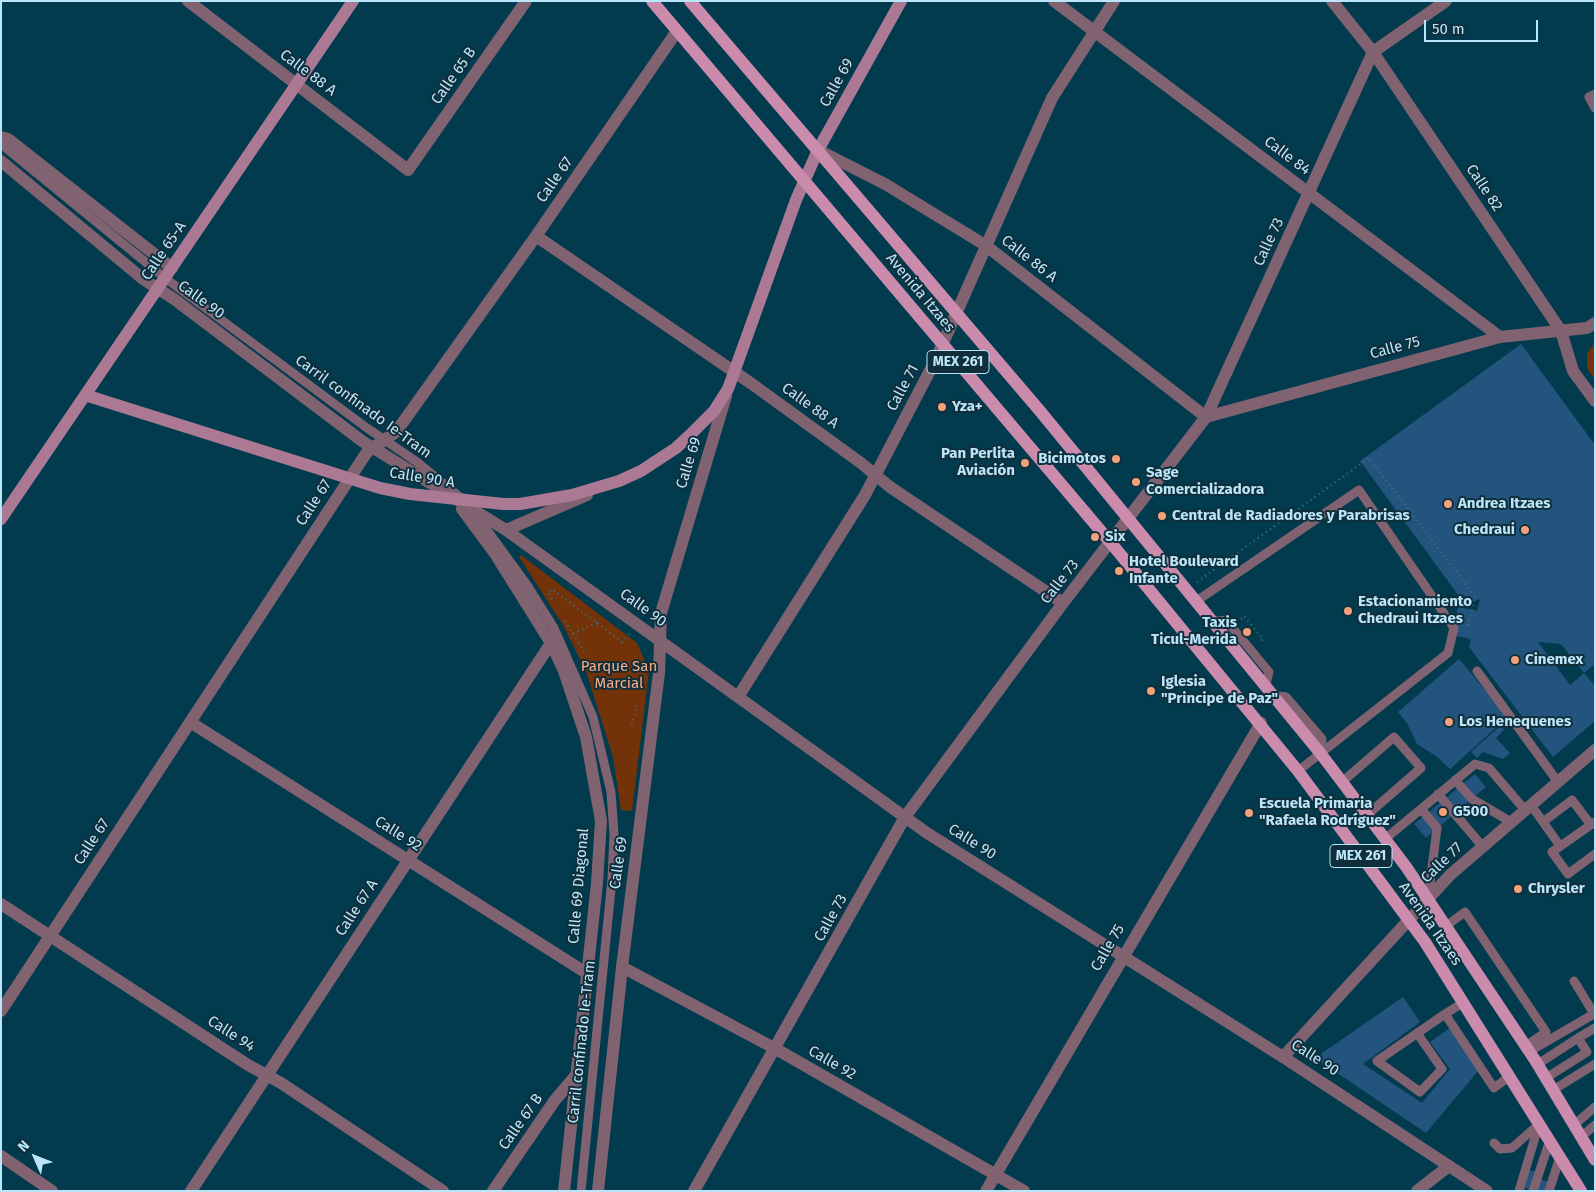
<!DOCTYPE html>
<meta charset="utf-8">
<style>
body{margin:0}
#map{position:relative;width:1596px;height:1192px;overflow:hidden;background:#023b4e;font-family:"Fira Sans",sans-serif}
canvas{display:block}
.frame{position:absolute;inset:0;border:2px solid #bbe6fa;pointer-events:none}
.north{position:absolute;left:10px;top:1132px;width:50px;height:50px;-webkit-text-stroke:4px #112f3b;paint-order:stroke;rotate:314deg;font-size:14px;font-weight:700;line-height:20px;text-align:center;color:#bbe6fa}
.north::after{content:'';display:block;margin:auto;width:18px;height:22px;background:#bbe6fa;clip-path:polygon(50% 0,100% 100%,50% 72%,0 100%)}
.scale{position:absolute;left:1424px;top:20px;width:114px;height:22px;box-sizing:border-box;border:2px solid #bbe6fa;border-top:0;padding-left:6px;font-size:15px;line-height:18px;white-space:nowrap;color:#bbe6fa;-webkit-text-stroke:4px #112f3b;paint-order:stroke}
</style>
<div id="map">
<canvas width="1596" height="1192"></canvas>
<div class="frame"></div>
<div class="north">N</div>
<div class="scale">50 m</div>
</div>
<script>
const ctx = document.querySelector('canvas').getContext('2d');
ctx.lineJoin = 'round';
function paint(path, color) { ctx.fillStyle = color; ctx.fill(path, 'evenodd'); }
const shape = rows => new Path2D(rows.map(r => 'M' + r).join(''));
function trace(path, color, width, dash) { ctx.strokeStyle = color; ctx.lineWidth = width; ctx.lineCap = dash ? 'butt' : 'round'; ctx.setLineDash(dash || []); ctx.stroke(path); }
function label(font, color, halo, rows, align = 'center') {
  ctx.font = font + ' "Fira Sans",sans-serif'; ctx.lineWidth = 4; ctx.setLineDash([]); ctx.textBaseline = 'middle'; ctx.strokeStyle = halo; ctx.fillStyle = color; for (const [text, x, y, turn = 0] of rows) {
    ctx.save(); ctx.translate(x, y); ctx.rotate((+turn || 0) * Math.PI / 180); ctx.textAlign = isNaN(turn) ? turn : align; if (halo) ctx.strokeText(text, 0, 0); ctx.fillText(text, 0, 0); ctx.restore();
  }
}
const green = shape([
 [1595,342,1595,380,1588,370,1587,362,1587,354],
 [521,555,637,643,649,671,632,811,621,810,613,757,586,671,563,625,519,557]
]);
const building = shape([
 [1521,344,1595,445,1595,664,1584,673,1561,644,1538,642,1570,685,1584,673,1595,686,1595,721,1553,757,1469,647,1471,639,1452,635,1458,607,1477,611,1480,599,1464,603,1360,461],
 [1459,659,1508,717,1450,769,1436,756,1417,744,1407,723,1398,712],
 [1500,726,1504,730,1496,738,1510,753,1503,759,1483,752,1477,758,1471,752],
 [1475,774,1486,787,1426,838,1414,824],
 [1403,997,1420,1022,1363,1064,1422,1103,1450,1069,1430,1042,1450,1028,1479,1070,1426,1133,1315,1058],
 [1523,1168,1540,1173,1539,1179,1554,1183,1552,1191,1534,1191,1519,1186]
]);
const path = shape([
 [1197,582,1369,458,1475,596,1467,629],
 [552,599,548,593,552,589,622,642,629,634],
 [1241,619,1244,616,1263,639,1260,642],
 [565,621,585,653],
 [573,633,597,623],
 [632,725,637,705]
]);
const service = shape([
 [1595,94,1589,97,1595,108],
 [1,144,165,278,367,428,417,462,461,498],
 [476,515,527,585,554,628,593,717,611,792,614,834,612,879,581,1191],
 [1195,602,1359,490,1454,628,1448,653,1298,771],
 [1212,622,1226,620,1269,672,1265,687],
 [1477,671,1558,782],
 [1272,695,1286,697,1322,739,1321,754],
 [1455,780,1472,799,1511,822],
 [1342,782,1394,737,1421,768,1367,815],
 [1438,794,1483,847],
 [1531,805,1560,846],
 [1421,809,1437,828,1428,899],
 [1543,822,1572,800,1591,825],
 [1595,822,1552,852,1568,874,1595,854],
 [1385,839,1475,764,1489,768,1525,810],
 [1446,926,1465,912,1546,1032,1526,1046],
 [1464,1002,1445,1014,1494,1088,1510,1076],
 [1417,1033,1442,1069,1420,1092,1377,1061,1445,1014],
 [1578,1038,1595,1028],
 [1530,1051,1594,1014,1574,981],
 [1538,1064,1578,1038,1587,1052,1546,1078],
 [1553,1090,1595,1064],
 [1574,1125,1595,1107],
 [1581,1137,1595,1125],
 [1494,1143,1500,1149,1512,1148,1539,1124],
 [1519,1191,1539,1124],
 [1533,1191,1550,1140],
 [1549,1191,1560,1157]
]);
const minor = shape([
 [188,1,408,170,526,1],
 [1054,1,1500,337],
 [1332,1,1373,52,1561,331,1573,371,1595,401],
 [1,137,8,139,172,268],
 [818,150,885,184,985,245,1206,417],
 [1,161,143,279,174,299,362,441,506,530,927,833,1283,1057,1487,1191],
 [536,236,752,384,861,463,890,487,1063,603],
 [1206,417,1500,337,1587,328,1595,323],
 [506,530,587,495],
 [738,697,865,495,935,361,1052,98,1114,1],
 [190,722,588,974],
 [1,904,248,1065,281,1083,443,1191],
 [1,1011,350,478,367,452,396,432,536,236,677,31],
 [1283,1057,1450,875,1595,750],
 [1,1156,52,1191],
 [191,1191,551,643,496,555,462,509],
 [493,1191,555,1100,578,1073],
 [598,1191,622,967,776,1049,1024,1191],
 [694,1191,905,817,1063,603,1206,417,1373,52,1446,1],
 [986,1191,1261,723],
 [1417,1191,1449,1166]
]);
const tertiary = shape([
 [551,643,564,671,586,737,601,821,597,883,564,1191],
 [622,967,659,673,661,613,726,396]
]);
const secondary = shape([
 [85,395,380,488,410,494,503,504,520,504,572,495,619,481,641,471,676,448,690,435,714,411,728,389,796,200,818,150,901,1],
 [1,519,353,1]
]);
const primary = shape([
 [652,1,1111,543,1298,771,1425,942,1581,1191],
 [690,1,1040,411,1321,754,1407,868,1535,1060,1595,1160]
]);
const markers = [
 [942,407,5,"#f1a27b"],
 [1116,459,5,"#f1a27b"],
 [1025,463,5,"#f1a27b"],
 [1136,482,5,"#f1a27b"],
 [1448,504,5,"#f1a27b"],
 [1162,516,5,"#f1a27b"],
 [1525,530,5,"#f1a27b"],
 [1095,537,5,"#f1a27b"],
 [1119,571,5,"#f1a27b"],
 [1348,611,5,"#f1a27b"],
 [1247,632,5,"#f1a27b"],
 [1515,660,5,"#f1a27b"],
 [1151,691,5,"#f1a27b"],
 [1449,722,5,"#f1a27b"],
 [1443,812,5,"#f1a27b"],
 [1249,813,5,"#f1a27b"],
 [1518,889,5,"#f1a27b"]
];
const shields = [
 [958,362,62],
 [1361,856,62]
];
const shieldNames = [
 ["MEX 261",958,362],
 ["MEX 261",1361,856]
];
const streetNames = [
 ["Calle 88 A",308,73,37],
 ["Calle 65 B",454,76,-55],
 ["Calle 69",837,83,-61],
 ["Calle 84",1287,156,37],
 ["Calle 67",555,180,-55],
 ["Calle 82",1484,188,56],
 ["Calle 73",1269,242,-65],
 ["Calle 65-A",164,251,-56],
 ["Calle 86 A",1029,259,38],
 ["Avenida Itzaes",920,293,50],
 ["Calle 90",201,300,36],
 ["Calle 75",1395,348,-15],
 ["Calle 71",903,388,-62],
 ["Calle 88 A",810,406,36],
 ["Carril confinado Ie-Tram",363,407,36],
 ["Calle 69",689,463,-73],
 ["Calle 90 A",422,478,9],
 ["Calle 67",314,503,-57],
 ["Calle 73",1060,582,-52],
 ["Calle 90",643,608,36],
 ["Calle 92",398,834,32],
 ["Calle 67",92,842,-57],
 ["Calle 90",972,842,32],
 ["Calle 69",619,863,-82],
 ["Calle 77",1442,863,-44],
 ["Calle 69 Diagonal",579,886,-85],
 ["Calle 67 A",357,908,-57],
 ["Calle 73",831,918,-61],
 ["Avenida Itzaes",1430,924,55],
 ["Calle 75",1108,948,-60],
 ["Calle 94",231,1034,33],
 ["Carril confinado Ie-Tram",582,1042,-84],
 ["Calle 90",1315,1058,33],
 ["Calle 92",832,1063,30],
 ["Calle 67 B",521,1122,-55]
];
const poiNames = [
 ["Yza+",952,407],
 ["Pan Perlita",1015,454,"right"],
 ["Aviación",1015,471,"right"],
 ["Bicimotos",1106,459,"right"],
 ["Sage",1146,473],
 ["Comercializadora",1146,490],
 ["Andrea Itzaes",1458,504],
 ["Central de Radiadores y Parabrisas",1172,516],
 ["Chedraui",1515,530,"right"],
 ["Six",1105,537],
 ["Hotel Boulevard",1129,562],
 ["Infante",1129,579],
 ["Estacionamiento",1358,602],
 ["Chedraui Itzaes",1358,619],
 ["Taxis",1237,623,"right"],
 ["Ticul-Merida",1237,640,"right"],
 ["Cinemex",1525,660],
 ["Iglesia",1161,682],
 ["\"Principe de Paz\"",1161,699],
 ["Los Henequenes",1459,722],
 ["Escuela Primaria",1259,804],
 ["\"Rafaela Rodríguez\"",1259,821],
 ["G500",1453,812],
 ["Chrysler",1528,889]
];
const parkNames = [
 ["Parque San",619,667],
 ["Marcial",619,684]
];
paint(green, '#743209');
paint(building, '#22547d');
trace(path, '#3e7286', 2.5, [1, 4]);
trace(service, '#816271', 9);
trace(minor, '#816271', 12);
trace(tertiary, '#816271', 12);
trace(secondary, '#ab7993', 12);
trace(primary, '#cb8bad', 12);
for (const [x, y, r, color] of markers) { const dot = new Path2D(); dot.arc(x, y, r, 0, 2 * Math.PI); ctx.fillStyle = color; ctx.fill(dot); trace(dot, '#112f3b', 2); }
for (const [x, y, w] of shields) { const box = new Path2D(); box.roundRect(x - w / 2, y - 11.5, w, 23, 4); ctx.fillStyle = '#112f3b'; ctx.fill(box); trace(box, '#bbe6fa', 1); }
label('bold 14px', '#bbe6fa', null, shieldNames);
label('15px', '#bbe6fa', '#112f3b', streetNames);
label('bold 15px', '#bbe6fa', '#112f3b', poiNames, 'left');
label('15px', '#f8ab85', '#112f3b', parkNames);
</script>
